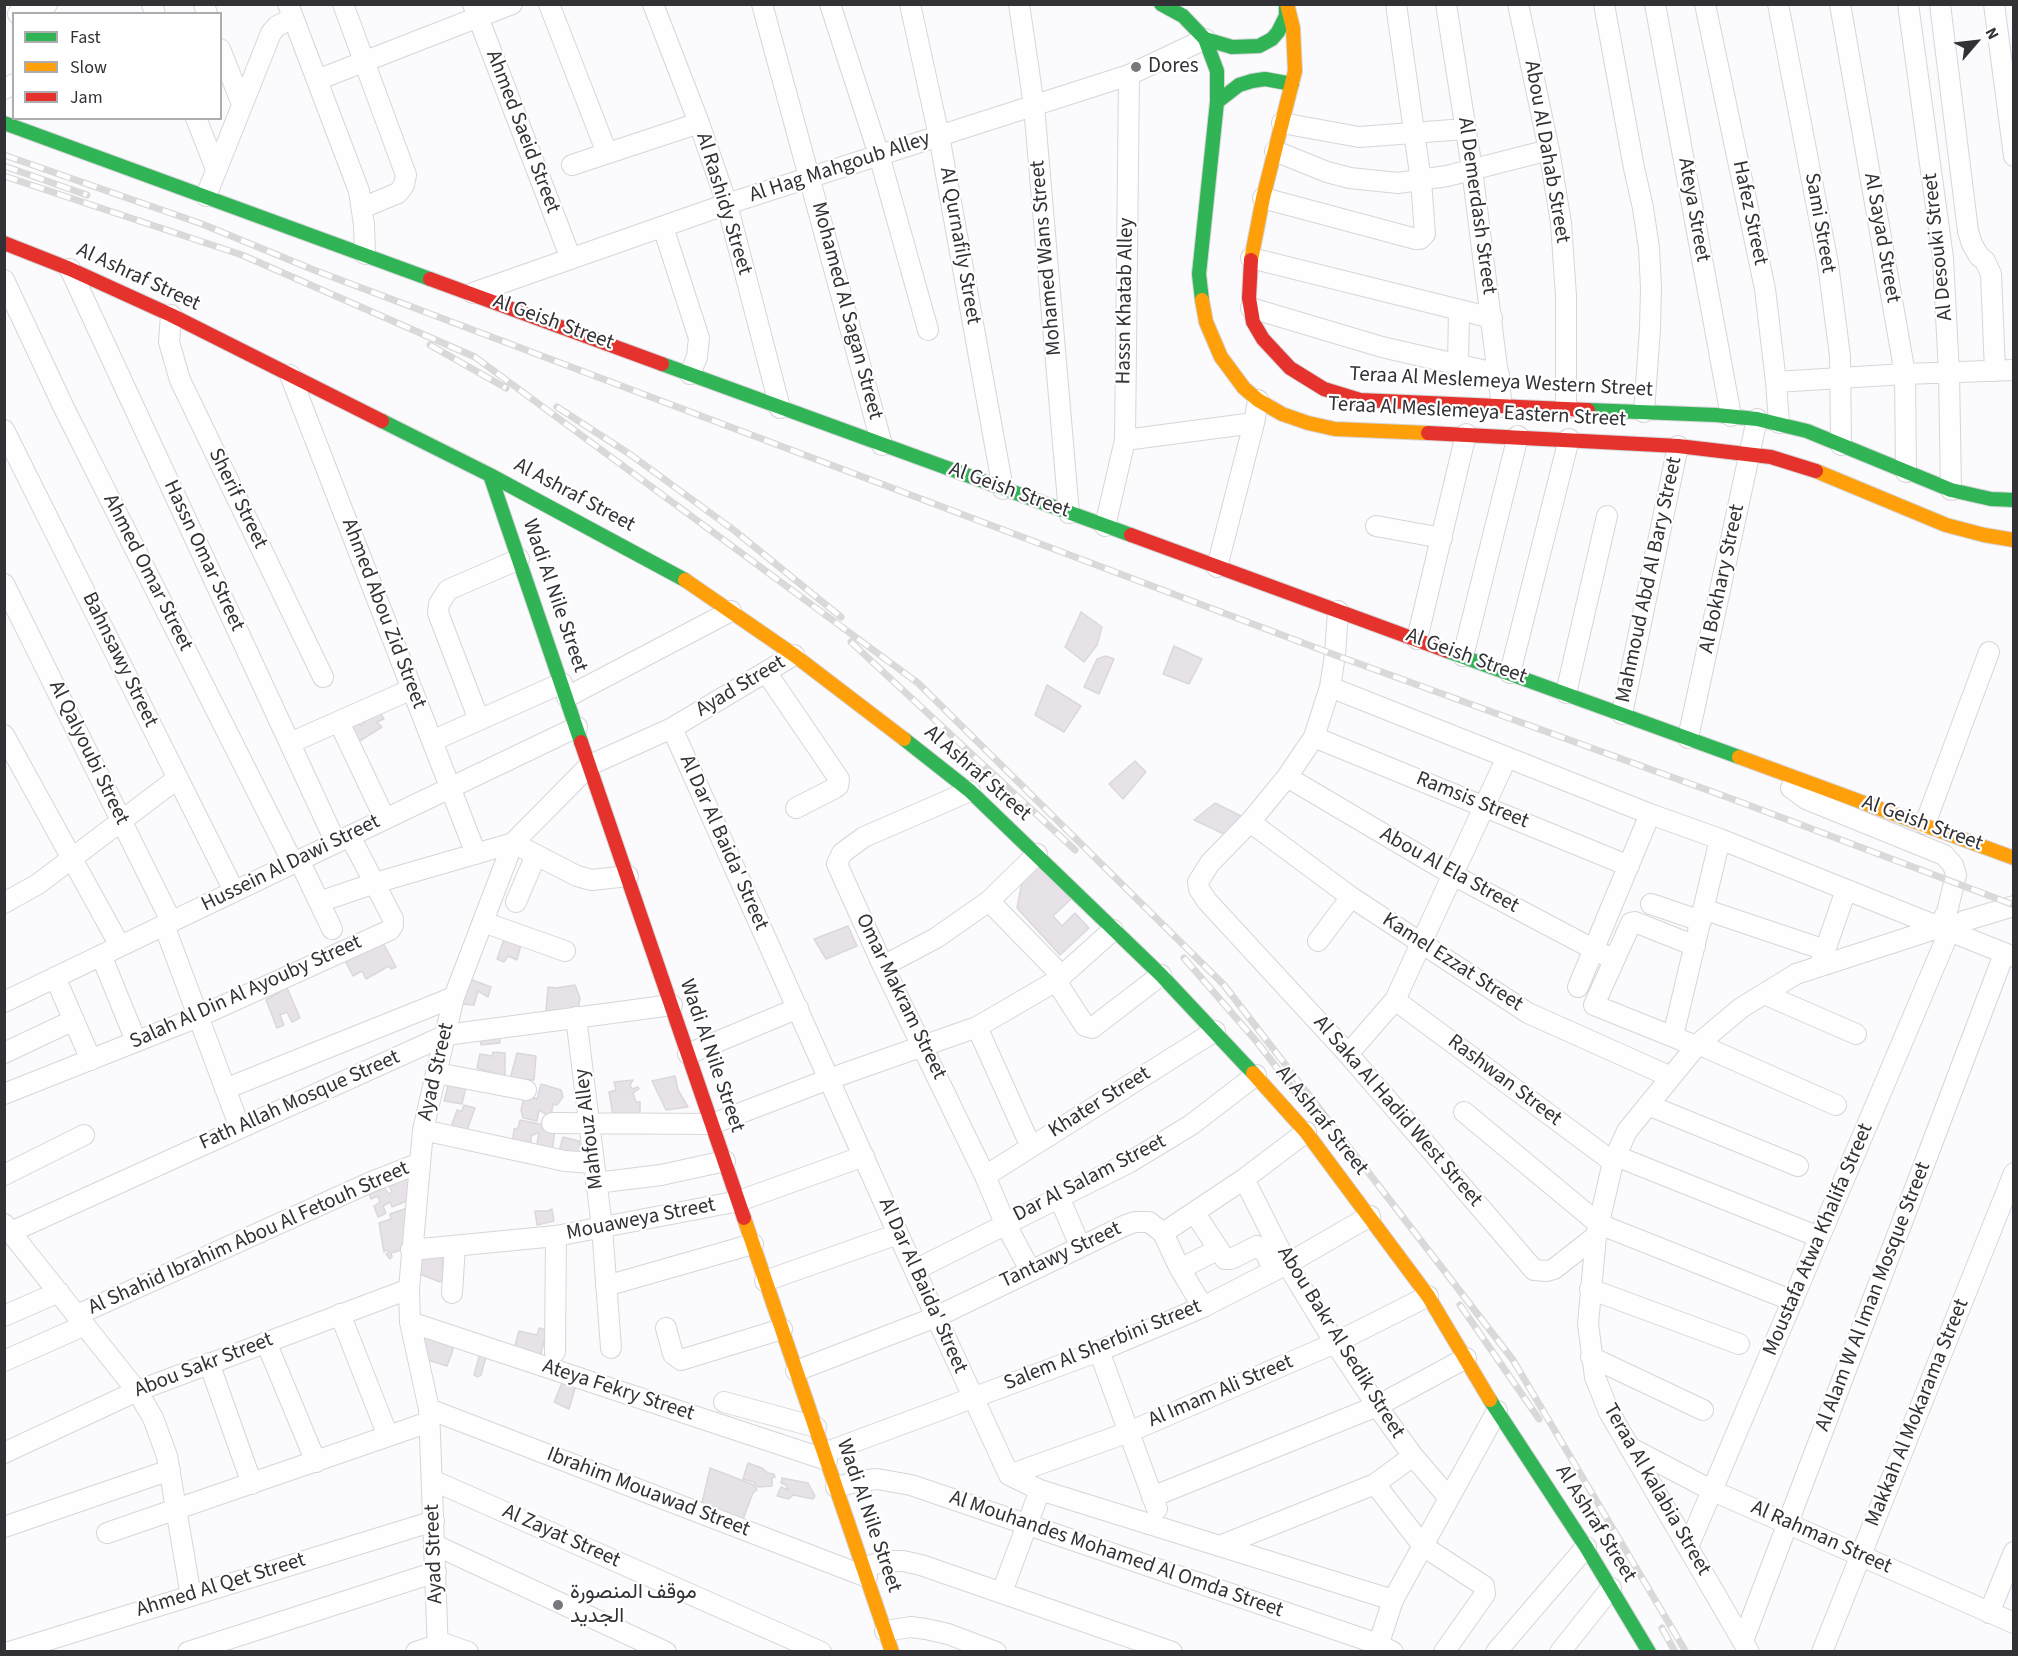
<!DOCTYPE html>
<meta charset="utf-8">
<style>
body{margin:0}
#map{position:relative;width:2018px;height:1656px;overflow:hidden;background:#fbfbfe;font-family:"Source Sans 3",sans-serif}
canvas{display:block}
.frame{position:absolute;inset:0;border:6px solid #313136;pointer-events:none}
.legend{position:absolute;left:12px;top:12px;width:210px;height:108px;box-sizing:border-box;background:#fff;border:2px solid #adadaf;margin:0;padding:8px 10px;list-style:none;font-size:18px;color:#313136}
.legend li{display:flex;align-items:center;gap:12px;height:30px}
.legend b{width:30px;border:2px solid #adadaf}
.north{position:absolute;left:1946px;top:12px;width:60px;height:60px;-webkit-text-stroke:4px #fff;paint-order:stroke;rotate:62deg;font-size:16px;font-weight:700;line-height:24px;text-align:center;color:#313136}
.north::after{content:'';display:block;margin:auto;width:21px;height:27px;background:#313136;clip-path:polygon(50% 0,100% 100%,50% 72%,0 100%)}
</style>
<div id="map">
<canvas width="2018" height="1656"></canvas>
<div class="frame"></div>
<ul class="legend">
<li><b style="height:8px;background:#30b455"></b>Fast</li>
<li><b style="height:8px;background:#ff9f0a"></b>Slow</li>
<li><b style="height:8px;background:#e5322d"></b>Jam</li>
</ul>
<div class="north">N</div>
</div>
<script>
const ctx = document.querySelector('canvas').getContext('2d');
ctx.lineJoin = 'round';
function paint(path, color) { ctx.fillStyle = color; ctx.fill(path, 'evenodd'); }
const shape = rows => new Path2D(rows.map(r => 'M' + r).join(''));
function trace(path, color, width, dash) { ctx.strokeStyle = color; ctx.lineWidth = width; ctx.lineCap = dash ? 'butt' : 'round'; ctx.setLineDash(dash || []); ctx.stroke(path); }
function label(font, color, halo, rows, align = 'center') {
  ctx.font = font + ' "Source Sans 3",Vazirmatn,sans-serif'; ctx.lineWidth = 4.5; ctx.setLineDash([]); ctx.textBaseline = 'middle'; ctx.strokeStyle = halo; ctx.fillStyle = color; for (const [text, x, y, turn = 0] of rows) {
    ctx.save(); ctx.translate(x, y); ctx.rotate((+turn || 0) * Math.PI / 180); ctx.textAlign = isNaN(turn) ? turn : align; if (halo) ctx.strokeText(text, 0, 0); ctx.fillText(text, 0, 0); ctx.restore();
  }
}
const building = shape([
 [1081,612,1102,627,1097,645,1084,662,1065,647,1081,612],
 [1174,646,1202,659,1189,684,1163,674,1174,646],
 [1106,656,1114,659,1099,694,1084,687,1097,659,1106,656],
 [1047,685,1081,706,1064,732,1035,715,1047,685],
 [378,709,384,719,377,722,382,727,355,744,345,723,358,719,361,726,366,721,364,716,378,709],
 [1135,761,1146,772,1123,799,1109,784,1135,761],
 [1215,803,1243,817,1224,834,1194,820,1215,803],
 [1040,865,1071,899,1053,916,1062,926,1075,913,1089,928,1060,955,1017,908,1022,882,1040,865],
 [848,926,857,946,826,959,814,939,848,926],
 [380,937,396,967,391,969,389,966,366,979,362,971,353,976,342,955,380,937],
 [504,939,522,941,517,960,508,956,504,962,497,959,504,939],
 [467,978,491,987,488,997,478,991,474,1005,460,1004,467,978],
 [285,983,300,1018,292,1022,287,1012,280,1015,284,1025,277,1028,266,1000,280,992,278,987,285,983],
 [575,985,580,998,578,1010,546,1011,548,987,556,988,575,985],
 [499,1030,500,1043,481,1045,479,1032,499,1030],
 [493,1052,505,1053,505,1077,477,1068,480,1054,492,1056,493,1052],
 [517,1053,536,1056,534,1080,510,1079,517,1053],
 [675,1076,678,1090,688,1107,666,1110,652,1081,675,1076],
 [450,1078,467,1083,462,1104,444,1101,450,1078],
 [633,1080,630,1085,632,1089,638,1087,639,1089,633,1093,636,1102,640,1102,640,1113,628,1116,613,1115,609,1092,616,1090,614,1082,633,1080],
 [541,1084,561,1090,563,1097,557,1105,553,1104,551,1117,539,1110,537,1121,523,1118,521,1110,525,1094,537,1099,541,1084],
 [464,1105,475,1108,466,1133,451,1127,457,1110,462,1111,464,1105],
 [520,1120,555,1127,552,1155,536,1150,539,1132,531,1136,531,1149,512,1145,514,1129,518,1128,520,1120],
 [563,1137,579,1141,583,1160,574,1159,568,1150,564,1157,558,1155,563,1137],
 [409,1173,410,1186,407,1201,392,1207,390,1202,383,1206,386,1213,378,1217,374,1206,380,1202,378,1196,371,1199,369,1194,384,1188,389,1194,392,1192,388,1183,409,1173],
 [407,1208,405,1249,391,1253,392,1257,390,1259,386,1254,389,1252,387,1250,384,1252,379,1223,391,1219,390,1214,407,1208],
 [552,1209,554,1221,537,1225,535,1211,548,1211,552,1209],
 [442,1256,443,1279,440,1282,417,1273,418,1258,442,1256],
 [539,1328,547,1330,539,1361,513,1353,519,1331,537,1335,539,1328],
 [421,1332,451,1343,453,1350,447,1366,421,1358,421,1332],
 [480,1353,486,1357,481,1375,478,1377,474,1375,480,1353],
 [560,1377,576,1385,569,1409,554,1402,562,1383,560,1380,556,1381,560,1377],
 [748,1463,762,1468,768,1473,774,1474,775,1477,772,1478,772,1486,758,1487,754,1482,743,1479,748,1463],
 [710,1468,754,1485,757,1490,753,1493,740,1527,695,1508,697,1500,702,1503,710,1468],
 [782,1478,808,1483,815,1496,813,1499,793,1495,789,1499,777,1496,781,1487,788,1490,786,1485,781,1483,782,1478]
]);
const street = shape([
 [152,4,155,14],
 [204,4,207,14],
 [288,4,359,191,364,225,365,254],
 [343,4,406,175,404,185,398,193,362,208],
 [473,4,571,259],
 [549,4,607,153],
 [653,4,699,123,727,204,780,408],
 [762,4,882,445],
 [830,4,879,155,928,330],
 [910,4,939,136,1003,489],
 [1019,4,1034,106,1069,513],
 [1446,4,1472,169,1502,407],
 [1518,4,1549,150,1561,223,1566,296,1566,409],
 [1604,4,1634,168,1643,208,1649,248,1651,288,1650,329,1644,412],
 [1655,4,1731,416],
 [1705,4,1765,289,1776,382,1779,423],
 [1778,4,1828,264,1840,356,1841,445],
 [1840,4,1905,374,1906,472],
 [1908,4,1943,258,1949,373,1951,490],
 [1940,4,1968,231,1972,244,1979,256,1985,261,1991,274,1995,371],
 [1994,4,2014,156],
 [18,14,47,4],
 [220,49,242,104],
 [317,80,512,4],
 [4,89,14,84],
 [196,118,216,169],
 [1282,123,1359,137,1465,129],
 [1275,151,1327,172,1350,178,1398,183,1447,176,1549,150],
 [572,165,699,123],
 [206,196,271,33,277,26,293,18],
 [1263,198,1416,239,1420,239,1425,234,1421,181,1396,4],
 [663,227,699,338,697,357,690,374],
 [1251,258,1492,318],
 [70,269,336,843],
 [4,280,64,408,293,863],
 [473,293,727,204,1129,75,1205,39],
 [1251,308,1382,347,1499,374],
 [171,315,169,342,180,380,323,677],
 [1458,365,1459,310],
 [290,375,476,854],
 [1776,382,1905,374,2014,370],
 [4,430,234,891],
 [1125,440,1254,423],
 [1105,526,1125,440,1129,75],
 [1376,526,1442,538],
 [1217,567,1254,423,1258,400],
 [4,584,171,921],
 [1338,611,1335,655,1330,687,1314,737,1287,777,1250,822,1210,863,1198,882,1199,889,1207,901,1348,1054,1534,1270,1547,1271,1554,1269,1596,1236],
 [1417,639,1466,434],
 [1463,656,1518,436],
 [766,672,839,779,838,786,835,788,796,808],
 [1510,673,1569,439],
 [1330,687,1650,814,1720,839,2014,957],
 [1566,693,1607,516],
 [567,697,731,611],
 [1622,714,1678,446],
 [479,720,438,613,439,604,448,590,519,559],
 [339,722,385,819],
 [672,728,898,1234,1009,1475,1040,1490,1393,1600],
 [4,735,120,946],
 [1314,737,1629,866],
 [1688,738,1757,419],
 [432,741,562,683],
 [290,743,412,689],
 [1287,777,1453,875,1614,960],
 [970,791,864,837,842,853,837,864,883,966,985,1176,1005,1223,1030,1270],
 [1250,822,1351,897,1528,1013,1671,1077],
 [1925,824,1989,652],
 [299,860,332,929],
 [989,901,1062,976],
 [319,902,375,883,513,843,577,876,592,880,628,876],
 [516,902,536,855],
 [4,903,38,884,178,778],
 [1651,904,1701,921],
 [1703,909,1825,950],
 [483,922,565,951],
 [164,925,240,1128],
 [1318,941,1351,897],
 [1695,946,1635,922,1631,923,1594,1005,1696,1046],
 [101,955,136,1041],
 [1821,962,1846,890],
 [883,966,936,938,989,901,1037,854],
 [55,977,91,1060],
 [1056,981,1085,1026,1092,1028,1161,975],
 [1578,987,1650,814],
 [1764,994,1856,1034],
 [1395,1000,1613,1162],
 [4,1002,577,727],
 [576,1017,602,1227,611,1348],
 [977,1027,1031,1147],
 [1673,1036,1720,839],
 [1698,1044,1836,1105],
 [4,1053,74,1020],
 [688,1054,798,1008],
 [1348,1054,1395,1000,1507,757],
 [437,1073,526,1090],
 [225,1089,454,997],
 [4,1094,198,1017,390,930,393,925,393,919,350,836],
 [1648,1105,1798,1166],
 [1464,1112,1599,1224,1793,1301],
 [552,1123,712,1124,829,1079,977,1027,1056,981,1113,930],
 [423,1130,565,1161,594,1163],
 [1616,1156,1819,1237],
 [4,1175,84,1135],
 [985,1176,1215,1031],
 [1244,1179,1287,1264,1335,1343,1377,1406,1413,1456,1449,1498],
 [596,1183,661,1175,725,1161],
 [1059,1197,1080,1246],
 [1194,1212,1225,1259,1231,1259,1257,1246,1266,1254,1273,1270],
 [4,1224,137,1391,153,1418,167,1456,191,1596],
 [11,1232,446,1035,672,1005],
 [1163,1233,1180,1269,1203,1307],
 [411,1250,556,1236,739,1201,864,1156],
 [1180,1269,1217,1250],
 [915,1270,1130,1162,1191,1125,1256,1075],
 [765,1281,898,1234],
 [606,1286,753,1244],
 [1590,1289,1739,1344],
 [452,1293,455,1246],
 [340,1314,388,1436],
 [77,1315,371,1182,420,1163],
 [4,1316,59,1292],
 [410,1322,827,1460],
 [666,1328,673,1354,681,1360,782,1329],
 [266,1342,316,1462],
 [1099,1351,1157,1509],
 [555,1352,556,1236],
 [1591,1357,1703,1410],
 [4,1361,85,1325],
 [209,1363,252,1484],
 [796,1371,936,1317,1126,1225,1135,1222,1149,1222,1163,1233,1244,1179,1306,1132],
 [724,1402,816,1427],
 [429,1409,867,1577],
 [1631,1448,1713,1491,2014,1623],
 [4,1453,137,1391,409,1289],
 [824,1453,1099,1351,1203,1307,1287,1264,1370,1216],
 [1009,1475,1129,1432,1335,1343,1428,1296],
 [432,1480,821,1652],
 [1375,1484,1423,1546,1484,1586,1485,1594,1444,1652],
 [836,1487,860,1481,877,1479,911,1485,1378,1644,1393,1652],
 [1152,1497,1377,1406,1466,1358],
 [4,1527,170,1470],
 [107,1533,429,1422],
 [435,1545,666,1652],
 [1222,1545,1375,1484,1413,1456],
 [1688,1547,1949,932,1964,921,2014,906],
 [863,1568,884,1561,903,1561,921,1565,1172,1652],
 [1002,1592,1040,1490],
 [1989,1613,2014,1552],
 [885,1631,911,1627,926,1629,948,1634,996,1652],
 [437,1641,468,1652],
 [1743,1641,2004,954],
 [9,1652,434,1521],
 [188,1652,436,1572],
 [416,1652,437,1645],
 [438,1652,429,1409,410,1322,409,1289,423,1130,454,997,513,843,590,765,672,728,794,655],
 [1376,1652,1393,1600,1497,1411],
 [1496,1652,1586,1547],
 [1560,1652,1611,1588],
 [1749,1652,1609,1412,1595,1377,1588,1324,1596,1236,1613,1162,1627,1131,1698,1044,1741,1008,1796,974,1938,928,1947,912,1956,875,1953,865,1944,855,1806,799,1791,788],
 [1822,1652,2014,1173]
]);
const fast = shape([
 [1161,4,1183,16,1205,39,1217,71,1217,102,1199,274,1202,300],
 [1205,39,1232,47,1259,46,1272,39,1278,32,1286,16,1286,4],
 [1217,102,1239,85,1252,81,1265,79,1292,84],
 [4,123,430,279],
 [662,364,1131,535],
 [1588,410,1716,415,1757,419,1807,431,1951,490,1991,499,2014,500],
 [382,421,490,475,685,580],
 [490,475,581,742],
 [1447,651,1739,757],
 [904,739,970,791,1161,975,1253,1073],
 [1490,1400,1586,1547,1649,1652]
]);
const slow = shape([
 [1251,260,1263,198,1295,71,1293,28,1287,4],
 [1202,300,1206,322,1221,357,1244,388,1258,400,1282,414,1308,423,1335,429,1428,433],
 [1816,471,1946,525,1984,535,2014,540],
 [685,580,794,655,904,739],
 [1739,757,2014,858],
 [1253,1073,1306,1132,1428,1296,1490,1400],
 [744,1218,892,1652]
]);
const jam = shape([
 [4,243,70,269,171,315,382,421],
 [1251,260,1249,298,1253,322,1263,339,1290,368,1324,389,1360,400,1588,410],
 [430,279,662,364],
 [1428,433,1678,446,1771,457,1816,471],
 [1131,535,1447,651],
 [581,742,744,1218]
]);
const rail = shape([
 [4,155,202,224,314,270,1335,655,1735,800,2014,905],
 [4,166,87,195],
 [4,176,242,255,475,357,918,683,1224,985,1513,1360,1686,1652],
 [430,345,506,388],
 [557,407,631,455,735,531,841,617],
 [851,642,1075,850],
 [1184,958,1257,1042,1297,1094],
 [1460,1305,1539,1419],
 [1662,1628,1675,1652]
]);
const markers = [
 [1136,67,6,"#78787c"],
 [558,1605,6,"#78787c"]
];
const poiNames = [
 ["Dores",1148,67],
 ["موقف المنصورة",570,1593],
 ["الجديد",570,1617]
];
const streetNames = [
 ["Ahmed Saeid Street",522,132,69],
 ["Abou Al Dahab Street",1546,152,80],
 ["Al Hag Mahgoub Alley",840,168,-18],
 ["Al Rashidy Street",723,204,73],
 ["Al Demerdash Street",1476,206,82],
 ["Ateya Street",1693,210,80],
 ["Hafez Street",1749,213,78],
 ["Sami Street",1819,223,80],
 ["Al Sayad Street",1881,238,80],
 ["Al Qurnafily Street",959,246,80],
 ["Al Desouki Street",1939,247,-96],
 ["Mohamed Wans Street",1047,258,-95],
 ["Al Ashraf Street",138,278,25],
 ["Hassn Khatab Alley",1126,301,-89],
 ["Mohamed Al Sagan Street",846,311,75],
 ["Al Geish Street",553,323,20],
 ["Teraa Al Meslemeya Western Street",1501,383,3],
 ["Teraa Al Meslemeya Eastern Street",1477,413,3],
 ["Al Geish Street",1009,491,20],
 ["Al Ashraf Street",574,496,28],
 ["Sherif Street",237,499,64],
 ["Hassn Omar Street",203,556,65],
 ["Ahmed Omar Street",147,573,63],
 ["Al Bokhary Street",1723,579,-78],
 ["Mahmoud Abd Al Bary Street",1650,580,-78],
 ["Wadi Al Nile Street",554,596,71],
 ["Ahmed Abou Zid Street",383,614,69],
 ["Al Geish Street",1466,657,20],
 ["Bahnsawy Street",119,660,64],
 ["Ayad Street",741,687,-31],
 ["Al Qalyoubi Street",88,753,64],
 ["Al Ashraf Street",977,774,41],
 ["Ramsis Street",1472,801,22],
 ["Al Geish Street",1922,824,20],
 ["Al Dar Al Baida' Street",723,843,66],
 ["Hussein Al Dawi Street",291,864,-26],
 ["Abou Al Ela Street",1449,871,29],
 ["Kamel Ezzat Street",1452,963,33],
 ["Salah Al Din Al Ayouby Street",246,993,-24],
 ["Omar Makram Street",900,997,64],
 ["Wadi Al Nile Street",711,1056,71],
 ["Ayad Street",437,1072,-77],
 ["Rashwan Street",1504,1081,37],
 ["Fath Allah Mosque Street",300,1101,-24],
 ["Khater Street",1100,1103,-32],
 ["Al Saka Al Hadid West Street",1397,1112,49],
 ["Al Ashraf Street",1321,1121,51],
 ["Mahfouz Alley",590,1129,-97],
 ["Dar Al Salam Street",1090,1179,-27],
 ["Mouaweya Street",641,1220,-11],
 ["Al Shahid Ibrahim Abou Al Fetouh Street",249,1239,-24],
 ["Moustafa Atwa Khalifa Street",1819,1240,-67],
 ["Tantawy Street",1061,1256,-25],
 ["Al Dar Al Baida' Street",922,1286,66],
 ["Al Alam W Al Iman Mosque Street",1874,1297,-69],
 ["Abou Bakr Al Sedik Street",1340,1343,58],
 ["Salem Al Sherbini Street",1103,1346,-22],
 ["Abou Sakr Street",204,1366,-21],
 ["Ateya Fekry Street",618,1391,18],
 ["Al Imam Ali Street",1221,1392,-23],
 ["Makkah Al Mokarama Street",1918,1413,-68],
 ["Teraa Al kalabia Street",1656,1490,60],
 ["Ibrahim Mouawad Street",648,1493,21],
 ["Wadi Al Nile Street",868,1516,71],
 ["Al Ashraf Street",1595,1524,58],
 ["Al Zayat Street",561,1537,24],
 ["Al Rahman Street",1821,1538,24],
 ["Ayad Street",435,1554,-92],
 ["Al Mouhandes Mohamed Al Omda Street",1116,1555,19],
 ["Ahmed Al Qet Street",221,1586,-17]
];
paint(building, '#e6e2e8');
trace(building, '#dad8db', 1.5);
trace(street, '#d6d6d9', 22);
trace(fast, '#d6d6d9', 16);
trace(slow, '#d6d6d9', 16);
trace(jam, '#d6d6d9', 16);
trace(street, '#fefeff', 20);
trace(fast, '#30b455', 14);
trace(slow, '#ff9f0a', 14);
trace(jam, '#e5322d', 14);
trace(rail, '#d9d9d9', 7);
trace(rail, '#fff', 4.5, [14]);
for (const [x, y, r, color] of markers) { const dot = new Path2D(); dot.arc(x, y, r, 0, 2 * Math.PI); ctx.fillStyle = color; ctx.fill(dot); trace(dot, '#fff', 2); }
label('21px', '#313136', '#fff', poiNames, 'left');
label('21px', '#313136', '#fff', streetNames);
</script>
